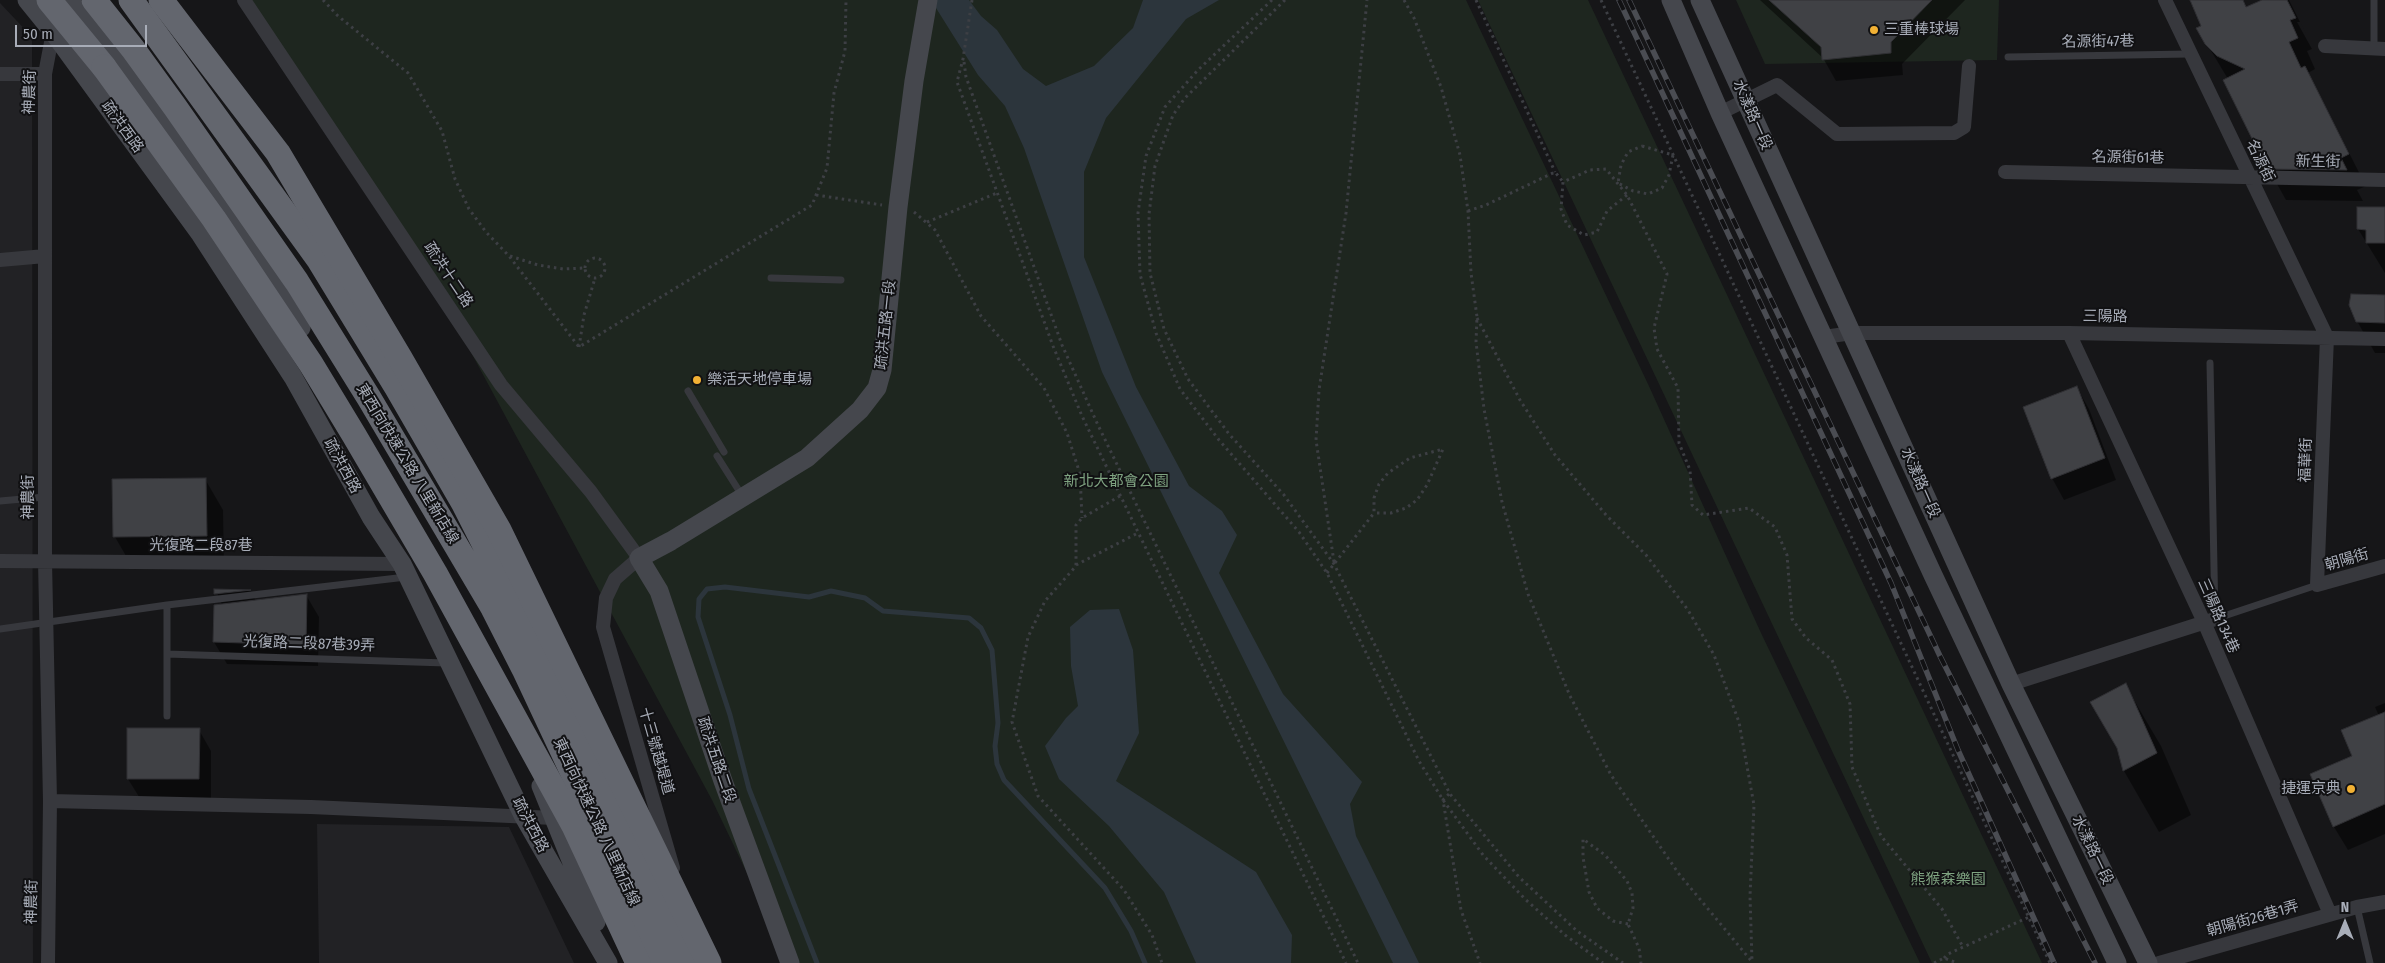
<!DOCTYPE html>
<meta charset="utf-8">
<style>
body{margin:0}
#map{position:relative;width:2385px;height:963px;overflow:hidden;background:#161618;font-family:"Fira Sans Condensed",sans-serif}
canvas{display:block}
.north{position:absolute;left:2320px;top:898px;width:50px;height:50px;-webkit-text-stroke:4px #111113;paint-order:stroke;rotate:0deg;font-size:14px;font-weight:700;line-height:20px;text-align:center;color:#a8adb8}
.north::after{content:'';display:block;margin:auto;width:18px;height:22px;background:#a8adb8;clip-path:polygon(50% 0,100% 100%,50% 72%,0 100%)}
.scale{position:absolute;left:15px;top:25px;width:132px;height:22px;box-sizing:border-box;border:2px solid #a8adb8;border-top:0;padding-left:6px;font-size:15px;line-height:18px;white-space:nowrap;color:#a8adb8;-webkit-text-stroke:4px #111113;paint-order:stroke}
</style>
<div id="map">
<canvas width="2385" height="963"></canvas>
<div class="north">N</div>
<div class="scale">50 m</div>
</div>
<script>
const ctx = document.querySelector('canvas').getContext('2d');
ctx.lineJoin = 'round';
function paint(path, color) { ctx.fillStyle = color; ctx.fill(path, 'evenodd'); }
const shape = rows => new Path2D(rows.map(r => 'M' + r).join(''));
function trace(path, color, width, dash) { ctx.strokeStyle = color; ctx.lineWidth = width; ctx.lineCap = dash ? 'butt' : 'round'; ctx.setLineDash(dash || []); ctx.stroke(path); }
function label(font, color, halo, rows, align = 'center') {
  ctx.font = font + ' "Fira Sans Condensed","Noto Sans TC",sans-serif'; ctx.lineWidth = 4; ctx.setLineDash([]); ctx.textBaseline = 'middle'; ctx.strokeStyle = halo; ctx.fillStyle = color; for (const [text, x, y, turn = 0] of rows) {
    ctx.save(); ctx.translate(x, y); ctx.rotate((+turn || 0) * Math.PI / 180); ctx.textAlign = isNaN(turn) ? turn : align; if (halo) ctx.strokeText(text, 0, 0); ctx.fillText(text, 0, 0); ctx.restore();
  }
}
const built = shape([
 [0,3,32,37,33,963,0,963],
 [317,824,509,827,574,963,319,963]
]);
const green = shape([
 [250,0,1466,0,1648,384,1761,633,1920,963,790,963,712,800,445,304],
 [1478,0,1588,0,2042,963,1932,963],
 [1736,0,1999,0,1997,60,1765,64]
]);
const water = shape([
 [931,0,969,0,981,16,997,30,1023,69,1046,86,1094,66,1133,28,1143,0,1219,0,1186,19,1106,118,1084,172,1084,257,1136,387,1189,486,1222,511,1237,535,1219,573,1283,694,1362,782,1350,804,1356,836,1419,963,1393,963,1102,372,1024,148,1005,106,978,75],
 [1119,609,1133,650,1139,733,1116,781,1256,872,1292,935,1291,963,1196,963,1164,892,1109,826,1059,779,1045,746,1066,718,1078,706,1071,666,1070,627,1090,610]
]);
const shadow = shape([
 [1760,0,1965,0,1902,64,1903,75,1836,81,1823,58],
 [2191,0,2243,0,2247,8,2265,0,2289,0,2306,34,2300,22,2297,22,2312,49,2307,51,2315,69,2308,73,2366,186,2357,190,2363,201,2286,200,2268,168,2228,79,2198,29,2203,26],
 [2385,209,2385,273,2358,229],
 [2385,296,2385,353,2375,353,2357,321],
 [2077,388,2089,409,2116,480,2064,500,2052,478],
 [205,479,223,510,224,567,133,568,115,537],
 [216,590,251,591,256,601,306,595,319,617,318,666,227,664,214,642,215,606,222,605],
 [2125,685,2161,746,2191,815,2159,832,2124,771,2118,749],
 [2385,703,2385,834,2348,850,2334,827,2311,775,2353,757,2379,716,2375,707],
 [199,730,211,751,211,801,141,800,128,779]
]);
const stream = shape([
 [817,963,749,789,730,715,698,617,699,599,707,589,725,587,809,597,831,591,865,598,883,611,969,618,981,628,992,650,998,723,995,746,997,764,1004,780,1105,888,1131,931,1145,963]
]);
const building = shape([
 [1769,0,1932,0,1891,42,1891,53,1822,60,1821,47,1769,0],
 [2190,0,2243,0,2246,7,2262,0,2287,0,2296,18,2290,20,2298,38,2289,42,2301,68,2305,66,2349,154,2341,158,2347,170,2267,169,2223,80,2245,69,2217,56,2205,44,2196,28,2201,26,2190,0],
 [2357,207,2385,207,2385,243,2366,243,2366,230,2357,229,2357,207],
 [2351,294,2385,295,2385,323,2356,322,2349,305,2351,294],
 [2077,386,2105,458,2051,479,2023,407,2077,386],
 [206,478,207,536,113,537,112,479,206,478],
 [214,589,251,590,214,594,214,589],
 [307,594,306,645,213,642,214,605,307,594],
 [2126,683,2157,753,2123,771,2117,748,2090,702,2126,683],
 [2385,712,2385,804,2333,827,2310,774,2352,756,2341,730,2385,712],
 [127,728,200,728,199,779,127,779,127,728]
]);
const path = shape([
 [323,0,338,16,408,73,442,131,455,179,469,209,486,232,509,256,579,347,812,205,827,168,834,93,845,51,846,0],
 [972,0,963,59,957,82,1053,346,1082,416,1346,963],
 [1272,0,1198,70,1165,107,1146,156,1138,213,1140,274,1156,333,1180,389,1219,440,1299,532,1327,573,1419,761,1443,800,1483,855,1525,899,1565,935,1603,963],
 [1285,0,1185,98,1173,115,1155,166,1149,214,1150,273,1164,329,1188,379,1229,434,1284,495,1334,564,1450,794,1519,877,1577,931,1623,963],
 [1404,0,1414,18,1441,87,1460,155,1468,211,1471,273,1477,317,1476,342,1484,409,1502,502,1528,594,1570,696,1611,775,1679,874,1753,963],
 [1476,0,1555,172],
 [1601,0,2050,963],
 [964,62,966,77,1062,345,1097,423,1358,963],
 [1642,146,1673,155,1669,175,1662,188,1648,194,1633,191,1618,183,1621,165,1628,152,1642,146],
 [816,195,882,205],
 [1627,195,1607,211,1597,232,1584,235,1567,225,1561,209,1563,182,1590,170,1606,169,1627,195,1667,274,1654,328,1657,349,1678,388,1679,443,1690,470,1692,505,1703,515,1749,508,1775,527,1787,555,1792,619,1806,638,1832,660,1850,704,1852,767,1881,836,1942,909,1963,947],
 [1468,211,1486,205,1555,172,1563,182],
 [914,212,935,230,981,316,1044,388,1067,433,1080,474,1082,518],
 [927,222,997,193],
 [510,256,538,265,563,269,584,268],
 '585 268a10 10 0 1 1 20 0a10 10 0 1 1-20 0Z',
 [1477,318,1520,400,1555,455,1607,516,1646,555,1688,610,1714,655,1739,722,1754,805,1750,896,1752,961],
 [579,347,584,315,595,278],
 [1120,496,1082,518,1076,525,1076,566,1045,601,1028,637,1012,722,1038,796,1124,890,1152,935,1162,963],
 [1334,562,1316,440,1319,390,1346,213,1367,0],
 [1076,565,1138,533],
 [1327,573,1374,513,1374,498,1379,484,1388,473,1410,458,1443,449,1427,485,1417,500,1406,508,1391,513,1374,513],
 [1449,794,1443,800,1461,910,1480,963],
 [1628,924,1613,921,1597,908,1589,892,1583,857,1583,839,1605,855,1627,881,1632,893,1633,908,1628,924,1639,948,1641,963],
 [1944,958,1948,954,2029,917],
 [1934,963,1944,958,1957,963]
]);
const lane = shape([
 [2374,0,2374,49],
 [2008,57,2189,54],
 [771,278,841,280],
 [2210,363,2215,619,2317,585],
 [688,391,724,452],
 [717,456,743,497],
 [0,501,45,497],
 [167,605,167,716],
 [0,629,167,605,406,577],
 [167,654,446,663],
 [2357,907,2370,963]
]);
const street = shape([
 [244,0,501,385,591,492,639,558,615,579,606,598,603,627,673,868],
 [2165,0,2327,337,2317,585,2385,566],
 [2325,46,2385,49],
 [0,74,45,74],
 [1720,113,1777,85,1837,134,1954,133,1964,127,1969,66],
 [2005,172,2385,180],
 [0,260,45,256],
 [2069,333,2204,622,2330,914],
 [1824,337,1852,333,2069,333,2385,339],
 [0,561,402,564],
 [2011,684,2215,619],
 [50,801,311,807,554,818],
 [48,963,50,801,45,561,45,74,53,32],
 [2159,963,2357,907,2385,902]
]);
const secondary = shape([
 [27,0,53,32,201,235,293,377,371,517,402,564,524,817,608,963],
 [69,0,131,78,215,194,301,328],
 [1671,0,1720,113,1933,575,2117,963],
 [1700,0,2011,684,2148,963],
 [541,786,596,922],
 [790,963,723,781,659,591,639,558,671,541,807,458,860,410,877,388,882,370,898,207,914,81,928,0]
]);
const highway = shape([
 [49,0,104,67],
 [94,0,133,49,175,107,297,282,369,398,493,608,524,669,662,963],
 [131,0,319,260,397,388,464,504,570,713,684,963]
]);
const rail = shape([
 [1619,0,1891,583,1958,750,2054,963],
 [1629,0,1940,656,2095,963]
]);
const highwayBridge = shape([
 [161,0,278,153,400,358,499,530,709,963],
 [104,67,214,219,311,364,354,435,435,573,574,826,638,963]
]);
const markers = [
 [1874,30,5,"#f2b134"],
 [697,380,5,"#f2b134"],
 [2351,789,5,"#f2b134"]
];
const poiNames = [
 ["三重棒球場",1884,30],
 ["樂活天地停車場",707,380],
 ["捷運京典",2341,789,"right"]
];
const streetNames = [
 ["名源街47巷",2098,42,-1],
 ["神農街",30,92,-88],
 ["水漾路一段",1752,115,66],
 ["疏洪西路",122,127,54],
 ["名源街61巷",2128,158,1],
 ["名源街",2260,161,64],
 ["新生街",2318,162,1],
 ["疏洪十二路",448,275,56],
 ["三陽路",2105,317,1],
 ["疏洪五路一段",886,325,-84],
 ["福華街",2306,460,-88],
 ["東西向快速公路 八里新店線",407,464,59],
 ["疏洪西路",342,466,61],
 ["水漾路一段",1920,483,66],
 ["神農街",29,497,-90],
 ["光復路二段87巷",201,546],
 ["朝陽街",2347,560,-16],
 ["三陽路134巷",2218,616,66],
 ["光復路二段87巷39弄",309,644,2],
 ["十三號越堤道",656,751,74],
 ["疏洪五路二段",716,760,71],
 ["東西向快速公路 八里新店線",596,822,65],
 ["疏洪西路",530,825,62],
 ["水漾路一段",2092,850,64],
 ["神農街",32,902,-89],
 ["朝陽街26巷1弄",2253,919,-16]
];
const parkNames = [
 ["新北大都會公園",1116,482],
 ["熊猴森樂園",1948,880]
];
paint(built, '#222225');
paint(green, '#1e261f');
paint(water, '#2c353c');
paint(shadow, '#0007');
trace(stream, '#2c353c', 5);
paint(building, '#404145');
trace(building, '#303034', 1);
trace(path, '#3d3f44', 3, [2.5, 4]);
trace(lane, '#37383d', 7);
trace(street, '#37383d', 14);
trace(secondary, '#45474d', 19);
trace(highway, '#63666e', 25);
trace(rail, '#4a4c52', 5.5);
trace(rail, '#111113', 4, [11]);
trace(highwayBridge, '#63666e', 25);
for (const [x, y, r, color] of markers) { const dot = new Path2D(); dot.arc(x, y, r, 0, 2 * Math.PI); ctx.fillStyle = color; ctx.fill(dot); trace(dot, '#111113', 2); }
label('15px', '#a8adb8', '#111113', poiNames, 'left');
label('15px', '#a8adb8', '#111113', streetNames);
label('15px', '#7fa381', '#111113', parkNames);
</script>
